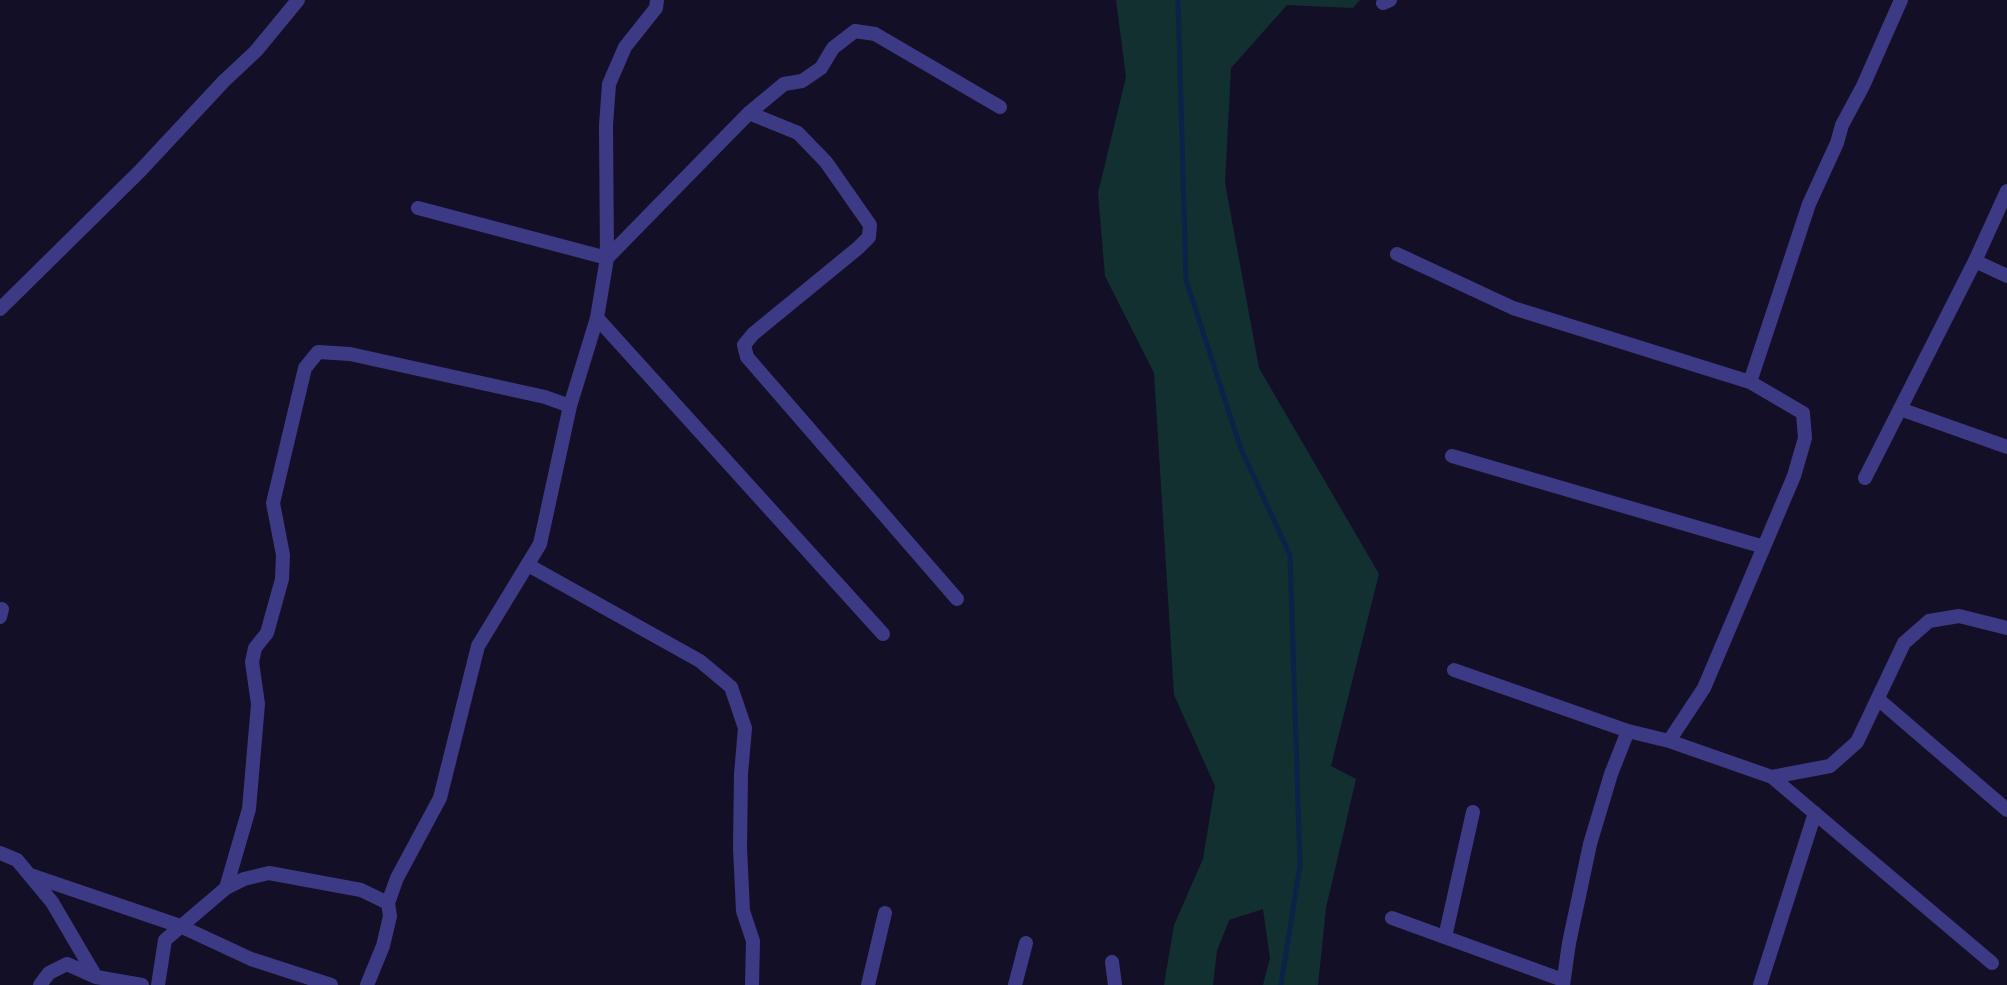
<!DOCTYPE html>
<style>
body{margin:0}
canvas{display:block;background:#130f26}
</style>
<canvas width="2007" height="985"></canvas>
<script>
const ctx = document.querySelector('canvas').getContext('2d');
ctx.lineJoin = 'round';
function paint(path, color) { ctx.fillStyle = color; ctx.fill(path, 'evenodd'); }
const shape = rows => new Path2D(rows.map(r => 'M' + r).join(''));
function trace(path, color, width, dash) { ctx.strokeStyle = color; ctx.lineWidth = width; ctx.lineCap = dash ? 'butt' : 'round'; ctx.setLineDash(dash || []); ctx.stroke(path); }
const green = shape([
 [1116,0,1360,0,1353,8,1287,5,1231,68,1225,183,1259,368,1379,574,1331,766,1356,779,1326,908,1318,985,1263,985,1270,958,1263,909,1229,920,1217,951,1213,985,1164,985,1174,925,1203,859,1215,786,1174,695,1154,373,1105,276,1098,193,1126,77]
]);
const stream = shape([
 [1178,0,1186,280,1241,449,1290,555,1300,865,1281,985]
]);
const minor = shape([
 [1383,3,1390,0],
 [749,113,798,133,826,162,870,225,869,237,858,248,753,334,744,345,747,357,957,599],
 [418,208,607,258,749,113,784,84,802,81,821,68,833,48,855,31,875,34,1000,107],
 [1397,254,1513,308,1750,382,1803,413,1805,438,1794,476,1704,688,1669,741,1628,731,1611,774,1590,844,1569,943,1563,985],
 [1975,261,2007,276],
 [0,309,140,171,224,81,256,51,298,0],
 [597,318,883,634],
 [1750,382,1809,204,1837,143,1842,125,1863,86,1901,0],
 [570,406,597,318,607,258,606,125,609,84,625,47,656,8,657,0],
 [1900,409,2007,447],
 [1452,456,1764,547],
 [1865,478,1975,261,2007,191],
 [528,565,700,661,731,687,745,728,741,774,740,848,743,911,753,941,752,985],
 [0,617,2,609],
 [1454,670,1628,731],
 [1878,699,2007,810],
 [1669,741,1772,777,1830,766,1857,742,1904,643,1929,621,1959,616,2007,628],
 [1772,777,1992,963],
 [0,853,17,860,52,902,96,977],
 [30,875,180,926,251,959,331,985],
 [226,888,244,879,269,873,361,890,388,903],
 [1392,918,1563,980],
 [1445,937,1473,812],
 [1112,962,1115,985],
 [40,985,49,973,67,964,96,977,142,985],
 [158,985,165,940,226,888,249,809,258,704,252,662,255,648,267,633,282,579,283,555,273,503,305,368,318,352,350,354,545,397,570,406,540,544,478,646,440,798,397,878,388,903,390,916,383,946,367,985],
 [868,985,885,913],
 [1015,985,1026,943],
 [1760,985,1815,813]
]);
paint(green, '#12302f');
trace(stream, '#0c2248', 5);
trace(minor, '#3d3a85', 14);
</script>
